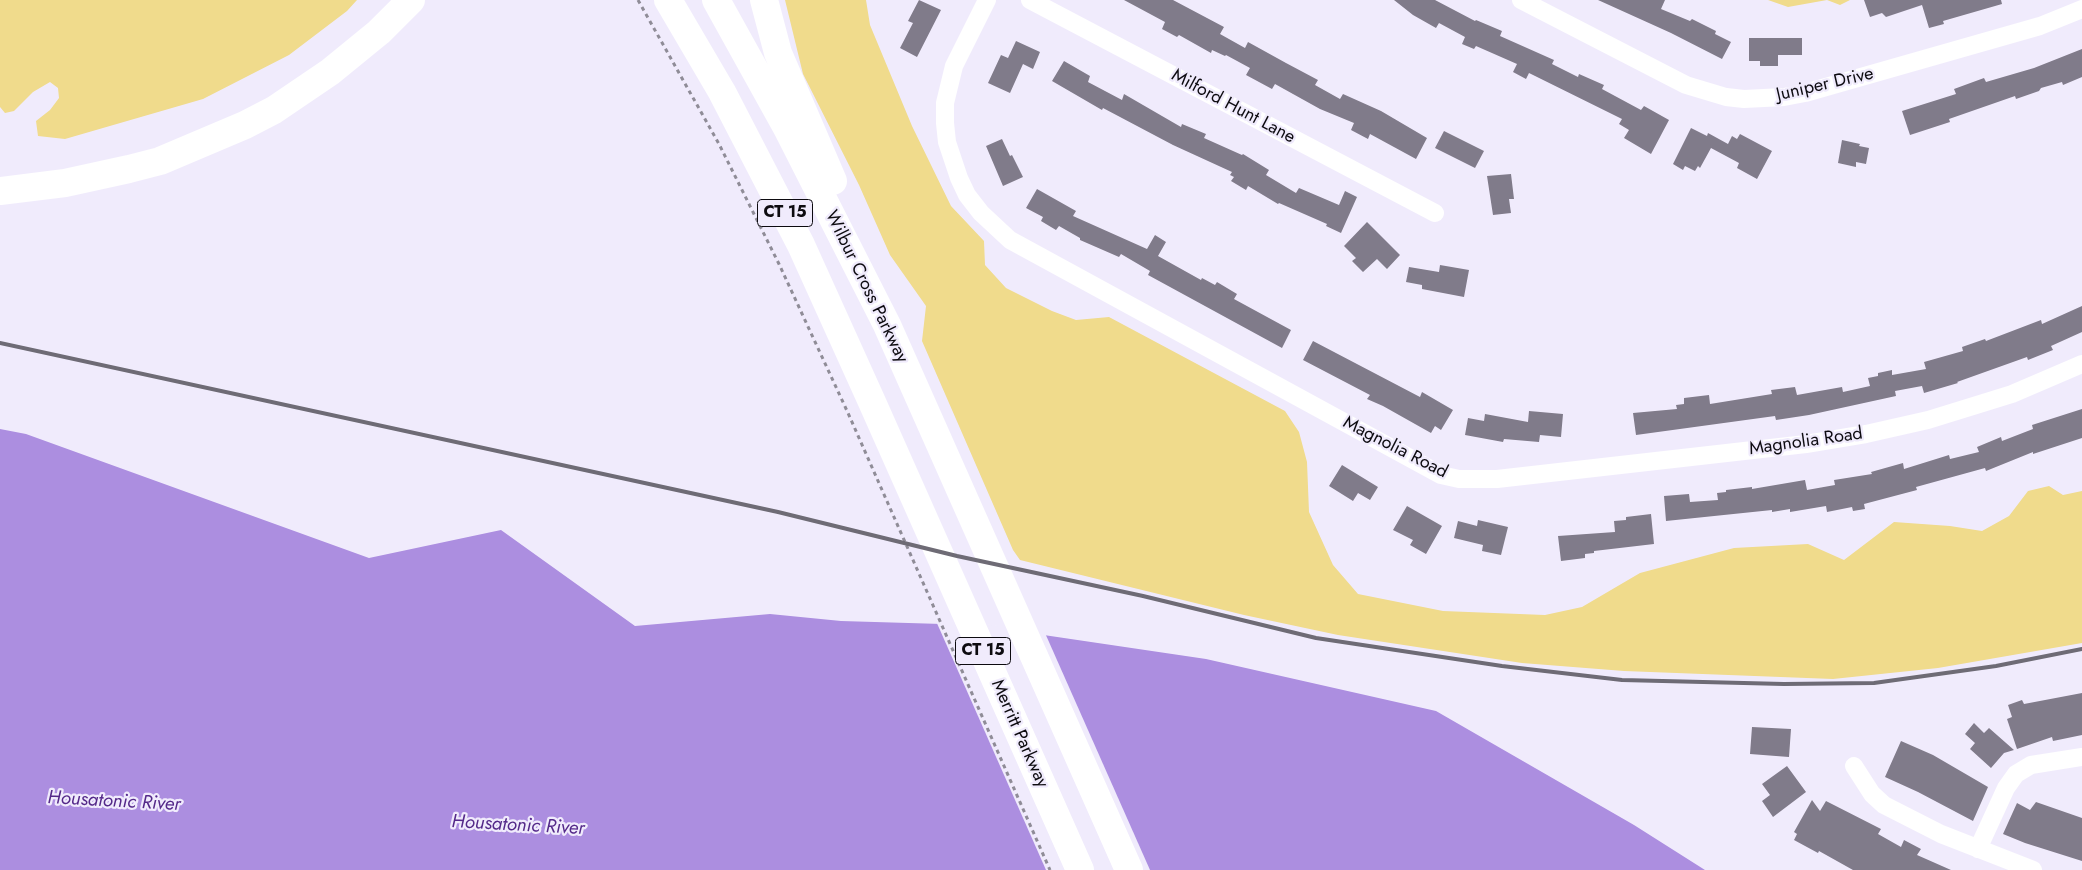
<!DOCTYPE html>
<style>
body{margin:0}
canvas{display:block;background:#f0ebfc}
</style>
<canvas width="2082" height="870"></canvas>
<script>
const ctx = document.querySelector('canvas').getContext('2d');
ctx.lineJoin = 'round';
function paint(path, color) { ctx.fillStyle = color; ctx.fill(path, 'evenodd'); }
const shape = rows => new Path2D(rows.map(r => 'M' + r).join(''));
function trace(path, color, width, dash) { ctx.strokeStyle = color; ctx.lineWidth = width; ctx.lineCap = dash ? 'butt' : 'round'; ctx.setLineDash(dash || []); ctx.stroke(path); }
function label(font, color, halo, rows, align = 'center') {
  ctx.font = font + ' Jost,sans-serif'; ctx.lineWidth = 4.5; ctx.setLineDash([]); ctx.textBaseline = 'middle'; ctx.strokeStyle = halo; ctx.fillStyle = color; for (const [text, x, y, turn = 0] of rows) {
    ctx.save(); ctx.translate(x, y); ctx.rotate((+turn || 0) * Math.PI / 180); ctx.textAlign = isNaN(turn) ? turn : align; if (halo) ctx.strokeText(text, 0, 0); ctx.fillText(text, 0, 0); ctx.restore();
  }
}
const green = shape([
 [0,0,357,0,347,11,289,55,203,99,65,139,38,136,36,121,50,110,59,98,58,88,50,82,33,92,14,111,5,113,0,107],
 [785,0,866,0,870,25,912,126,951,206,984,241,985,265,1006,288,1052,311,1076,320,1109,317,1285,411,1299,432,1307,462,1309,512,1333,565,1358,594,1443,611,1545,615,1582,607,1640,573,1734,548,1808,544,1844,560,1894,522,1950,526,1982,531,2009,516,2028,491,2049,486,2063,495,2082,491,2082,643,1938,668,1833,679,1624,671,1522,663,1338,635,1244,615,1020,560,1013,550,922,341,926,306,890,255,859,185,803,74],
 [1768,0,1850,0,1840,5,1827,0,1788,7]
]);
const water = shape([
 [0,429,26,434,369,558,501,530,635,626,770,614,841,621,976,625,1206,659,1436,711,1634,825,1705,870,0,870]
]);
const pier = shape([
 [936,621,976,623,1045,633,1150,870,1046,870]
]);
const building = shape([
 [919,0,941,10,917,57,900,48,913,23,908,21],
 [1124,0,1173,0,1224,27,1220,34,1245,48,1248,42,1286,63,1318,80,1315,85,1340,99,1343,94,1381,111,1427,138,1416,159,1370,134,1368,139,1351,130,1354,123,1320,109,1275,84,1272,89,1246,75,1250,68,1226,55,1225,56,1212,50,1211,53,1179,35,1177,37,1162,29,1165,22],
 [1394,0,1435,0,1475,21,1476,20,1502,31,1500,36,1554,60,1552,64,1578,77,1579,74,1604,85,1602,89,1641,110,1644,106,1669,120,1651,154,1624,138,1629,130,1619,124,1622,119,1529,73,1526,79,1513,72,1517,64,1476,46,1474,49,1462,44,1465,37,1439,23,1436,28,1413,15],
 [1598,0,1665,0,1661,9,1690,21,1692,19,1716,31,1715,34,1731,42,1722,59,1671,33],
 [1864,0,2001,0,2002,4,1943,21,1944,24,1929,28,1922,5,1886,17,1882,13,1870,17],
 [1749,38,1802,38,1802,55,1778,55,1778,66,1760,66,1760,61,1749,61],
 [1016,41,1040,52,1033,69,1023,64,1010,93,988,83,1001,55,1008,58],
 [2082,49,2082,77,2063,85,2062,82,2041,88,2039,91,2016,99,2015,96,1949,119,1950,122,1910,135,1902,111,1956,94,1954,89,1984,78,1986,82,2034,68],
 [1064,61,1090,76,1088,82,1122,100,1124,94,1181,127,1182,124,1206,134,1204,138,1242,155,1243,154,1269,170,1266,175,1296,193,1299,188,1339,205,1345,191,1357,197,1341,233,1326,226,1327,224,1279,203,1278,204,1248,186,1246,190,1231,181,1234,177,1230,175,1232,172,1173,145,1103,108,1102,110,1052,81],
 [1691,128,1707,136,1708,133,1728,144,1732,136,1737,139,1740,134,1772,151,1757,179,1737,168,1739,163,1711,148,1700,168,1698,166,1695,171,1685,166,1683,170,1673,164],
 [1444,131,1484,151,1475,168,1435,148],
 [1002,139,1010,156,1012,155,1023,177,1003,186,986,146],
 [1842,140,1860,144,1859,146,1869,148,1866,164,1856,162,1856,167,1838,163],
 [1511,174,1514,199,1509,199,1511,213,1493,215,1487,176],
 [1037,189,1076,211,1073,216,1147,249,1155,235,1166,242,1158,256,1201,280,1202,278,1215,285,1217,282,1237,294,1234,299,1291,330,1282,348,1148,275,1150,271,1121,254,1119,257,1080,240,1080,238,1059,226,1056,230,1041,221,1043,217,1026,208],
 [1367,222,1400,255,1387,269,1377,259,1363,272,1352,261,1356,258,1344,246],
 [1440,265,1469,270,1464,297,1422,289,1422,285,1406,282,1409,267,1439,272],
 [2082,306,2082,332,2051,346,2053,350,2028,360,2027,357,1957,382,1958,383,1924,393,1922,386,1895,391,1896,396,1809,415,1776,420,1775,416,1636,435,1633,413,1677,409,1676,405,1684,404,1684,398,1709,395,1710,404,1772,394,1771,390,1795,387,1797,395,1842,387,1843,392,1870,386,1868,378,1878,376,1878,373,1892,370,1892,375,1926,369,1924,362,1963,351,1962,347,1985,339,1986,341,2041,320,2042,324],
 [1313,341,1420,397,1422,392,1453,410,1441,430,1435,426,1431,433,1383,406,1367,399,1370,395,1303,360],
 [2082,409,2082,438,2033,454,2033,452,1986,471,1985,468,1916,487,1917,490,1864,504,1865,509,1853,511,1852,507,1827,512,1826,506,1790,512,1790,509,1772,512,1772,510,1666,521,1664,496,1689,494,1690,502,1718,500,1717,493,1726,492,1726,490,1752,487,1752,489,1805,480,1807,490,1835,485,1834,480,1872,474,1871,472,1903,463,1904,469,1949,455,1950,459,1979,452,1977,447,2001,437,2002,441,2033,429,2032,425],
 [1529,411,1563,414,1561,437,1540,435,1539,442,1504,439,1503,442,1465,435,1468,418,1484,421,1485,414,1528,422],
 [1342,465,1378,487,1370,500,1358,493,1353,501,1329,486],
 [1407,506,1442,526,1426,554,1410,545,1413,540,1393,530],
 [1651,514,1654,544,1594,551,1594,553,1585,554,1585,558,1561,561,1558,536,1615,532,1614,521,1626,520,1626,517],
 [1478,520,1508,527,1501,555,1482,551,1483,545,1454,538,1458,521,1477,526],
 [2082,693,2082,735,2053,741,2052,737,2017,749,2007,719,2012,717,2008,705,2022,700,2024,704],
 [1974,723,1984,733,1989,728,2014,750,2004,753,1991,768,1970,749,1975,743,1965,734],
 [1752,727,1791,729,1789,757,1750,754],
 [1901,741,1933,755,1988,787,1973,821,1918,792,1885,777],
 [1787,766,1806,792,1773,817,1762,801,1770,795,1762,784],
 [1812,800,1820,811,1826,801,1881,829,1878,834,1901,847,1904,840,1921,849,1917,855,1951,870,1853,870,1819,851,1818,853,1794,840,1797,834,1794,832],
 [2036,802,2082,818,2082,861,2025,843,2003,834,2017,803,2030,810]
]);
const path = shape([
 [638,0,719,144,779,264,848,413,1050,870]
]);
const minor = shape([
 [987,0,954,66,945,103,945,123,947,142,959,178,967,195,981,213,1010,240,1441,475,1459,479,1497,479,1806,444,1866,434,1928,420,1983,403,2012,394,2082,364],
 [1030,0,1435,213],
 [1521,0,1686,85,1726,97,1744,99,1784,97,1805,93,2040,26,2082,9],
 [1854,766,1872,794,1884,805,1941,834,2033,870],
 [1978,849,2006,788,2016,774,2031,765,2082,757]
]);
const motorway = shape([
 [668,0,722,92,801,245,872,402,1080,870],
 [716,0,787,128,887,325,1129,870],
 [764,0,778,53,833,181],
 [0,191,65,183,129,169,160,161,245,125,274,110,330,72,379,32,411,0]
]);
const rail = shape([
 [0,343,778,512,957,556,1143,596,1316,638,1502,666,1622,680,1784,684,1874,683,1996,666,2082,649]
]);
const shields = [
 [785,213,55],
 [983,651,55]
];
const shieldNames = [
 ["CT 15",785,213],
 ["CT 15",983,651]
];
const streetNames = [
 ["Juniper Drive",1825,85,-13],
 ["Milford Hunt Lane",1233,107,28],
 ["Wilbur Cross Parkway",866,287,64],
 ["Magnolia Road",1806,442,-8],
 ["Magnolia Road",1395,448,27],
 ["Merritt Parkway",1019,734,66]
];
const waterNames = [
 ["Housatonic River",114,802,3],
 ["Housatonic River",518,826,3]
];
paint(green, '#f0db8c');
paint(water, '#ac8ee0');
paint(pier, '#f0ebfc');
paint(building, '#807b8a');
trace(path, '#8f8c97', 3, [4, 4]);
trace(minor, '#fff', 18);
trace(motorway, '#fff', 28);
trace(rail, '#6e6b75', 4);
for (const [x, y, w] of shields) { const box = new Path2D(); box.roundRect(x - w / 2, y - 13.5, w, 27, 4); ctx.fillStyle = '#f0ebfc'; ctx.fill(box); trace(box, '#0d0b10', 1); }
label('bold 16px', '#0d0b10', null, shieldNames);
label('18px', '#0d0b10', '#f0ebfc', streetNames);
label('italic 19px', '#542989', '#f0ebfc', waterNames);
</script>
